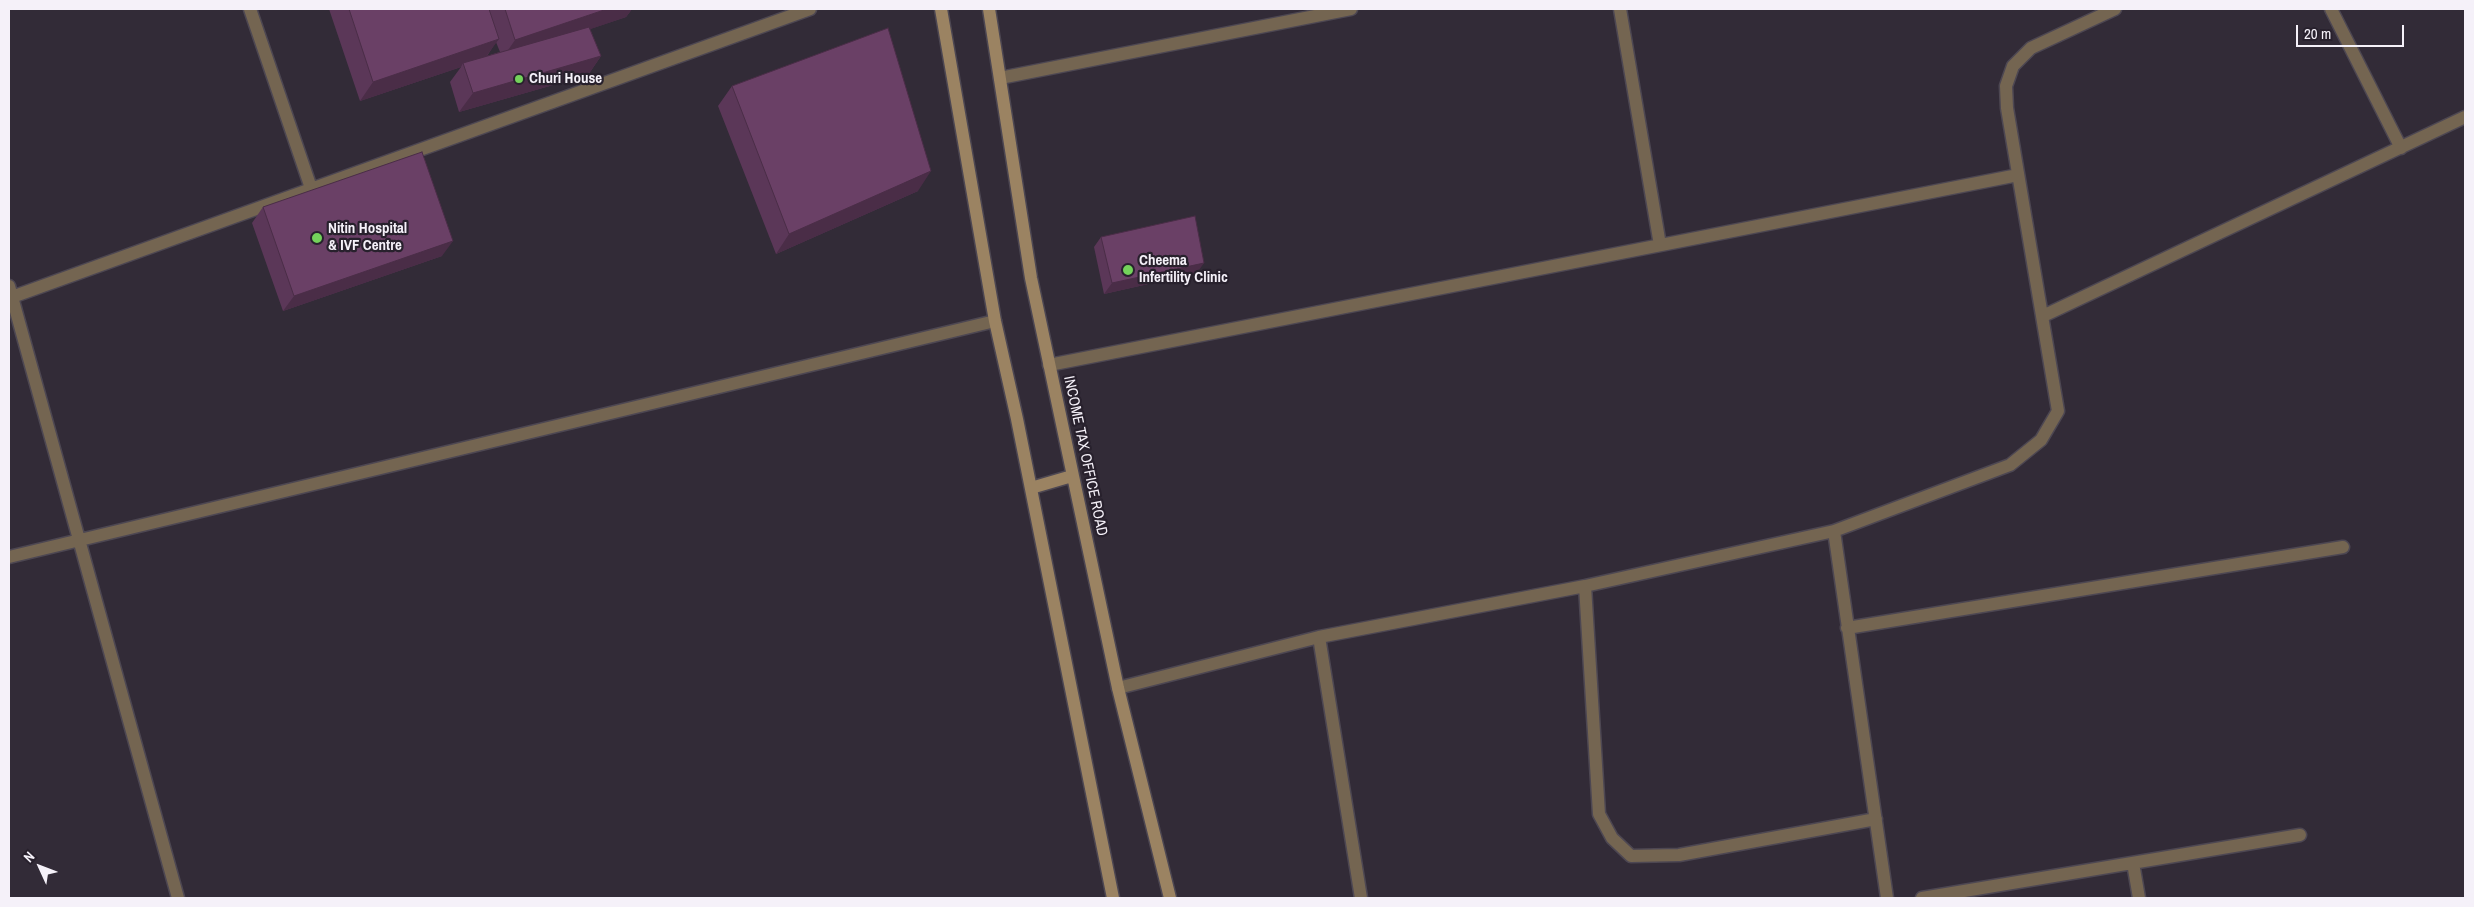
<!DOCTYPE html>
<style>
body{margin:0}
#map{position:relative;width:2474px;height:907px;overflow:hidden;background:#322b37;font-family:"Archivo Narrow",sans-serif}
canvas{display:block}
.frame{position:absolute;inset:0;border:10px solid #f5f1f9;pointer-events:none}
.north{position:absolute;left:15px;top:842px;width:50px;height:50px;-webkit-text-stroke:4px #28212d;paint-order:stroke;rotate:313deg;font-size:14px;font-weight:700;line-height:20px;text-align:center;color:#f5f1f9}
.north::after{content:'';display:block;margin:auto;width:18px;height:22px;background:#f5f1f9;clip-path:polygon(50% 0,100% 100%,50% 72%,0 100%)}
.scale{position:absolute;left:2296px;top:25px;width:108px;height:22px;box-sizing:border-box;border:2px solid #f5f1f9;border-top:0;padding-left:6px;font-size:15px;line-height:18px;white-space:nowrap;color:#f5f1f9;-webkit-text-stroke:4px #28212d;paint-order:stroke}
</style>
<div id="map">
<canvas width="2474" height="907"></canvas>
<div class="frame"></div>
<div class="north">N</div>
<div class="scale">20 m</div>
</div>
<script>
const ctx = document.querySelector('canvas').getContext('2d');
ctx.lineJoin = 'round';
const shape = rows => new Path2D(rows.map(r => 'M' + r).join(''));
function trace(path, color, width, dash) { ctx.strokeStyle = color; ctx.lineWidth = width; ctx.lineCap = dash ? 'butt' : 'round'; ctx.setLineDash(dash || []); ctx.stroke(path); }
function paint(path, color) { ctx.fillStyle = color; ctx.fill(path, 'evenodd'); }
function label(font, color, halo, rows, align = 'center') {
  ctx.font = font + ' "Archivo Narrow",sans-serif'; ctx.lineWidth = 4.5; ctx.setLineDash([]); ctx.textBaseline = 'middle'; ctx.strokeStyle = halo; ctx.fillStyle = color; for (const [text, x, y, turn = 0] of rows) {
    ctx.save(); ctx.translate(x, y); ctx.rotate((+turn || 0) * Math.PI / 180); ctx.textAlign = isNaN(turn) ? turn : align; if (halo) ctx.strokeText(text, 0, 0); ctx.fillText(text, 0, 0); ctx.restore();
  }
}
const minor = shape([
 [250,9,311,188],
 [1620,9,1660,245],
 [2331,9,2401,148],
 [1000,78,1351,9],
 [9,286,178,898],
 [12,297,810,9],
 [2043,316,2465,117],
 [1049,365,2018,175],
 [1834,531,1887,898],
 [9,557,995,321],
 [1585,586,1599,814,1612,838,1631,856,1679,855,1876,819],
 [1847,628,2343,547],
 [1319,637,1361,898],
 [1118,688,1319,637,1585,586,1834,531,2010,465,2041,440,2058,411,2007,108,2006,86,2013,66,2031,48,2115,9],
 [2133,863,2139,898],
 [1922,898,2300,835]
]);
const secondary = shape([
 [941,9,995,321,1017,419,1113,898],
 [989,9,1031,278,1118,688,1170,898],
 [1031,488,1072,476]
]);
const wall = shape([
 [329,9,632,9,626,17,590,29,601,56,588,75,459,112,450,82,461,67,360,101],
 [496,42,500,52,487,56],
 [732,86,918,191,776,254,718,106],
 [263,207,442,256,283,311,252,223],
 [1101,237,1197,273,1104,294,1094,247]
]);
const shadedWall = shape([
 [607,9,632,9,626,17,502,59,515,40],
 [499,39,485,58,463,63,461,67,360,101,373,82],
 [601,56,588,75,459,112,473,93],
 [931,171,918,191,776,254,789,234],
 [453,241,442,256,283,311,294,296],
 [1204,263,1197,273,1104,294,1112,283]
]);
const building = shape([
 [349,9,489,9,499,39,373,82,349,9],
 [505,9,607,9,515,40,505,9],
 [589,27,601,56,473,93,463,63,589,27],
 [888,28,931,171,789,234,732,86,888,28],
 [422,152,453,241,294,296,263,207,422,152],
 [1195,216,1204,263,1112,283,1101,237,1195,216]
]);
const markers = [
 [519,79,5,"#74d25b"],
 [317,238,6,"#74d25b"],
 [1128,270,6,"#74d25b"]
];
const poiNames = [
 ["Churi House",529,79],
 ["Nitin Hospital",328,229],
 ["& IVF Centre",328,246],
 ["Cheema",1139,261],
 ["Infertility Clinic",1139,278]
];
const streetNames = [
 ["INCOME TAX OFFICE ROAD",1085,456,78]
];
trace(minor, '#4d4752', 15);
trace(secondary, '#4d4752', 15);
trace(minor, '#746551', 12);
trace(secondary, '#9b8362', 12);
paint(wall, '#5b3758');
paint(shadedWall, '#4a2d47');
paint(building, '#6a4066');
trace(building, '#4a2d47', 1);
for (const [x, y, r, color] of markers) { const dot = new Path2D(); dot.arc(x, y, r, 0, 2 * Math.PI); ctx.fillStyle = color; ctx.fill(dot); trace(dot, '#28212d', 2); }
label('bold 15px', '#f5f1f9', '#28212d', poiNames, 'left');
label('15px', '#f5f1f9', '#28212d', streetNames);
</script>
